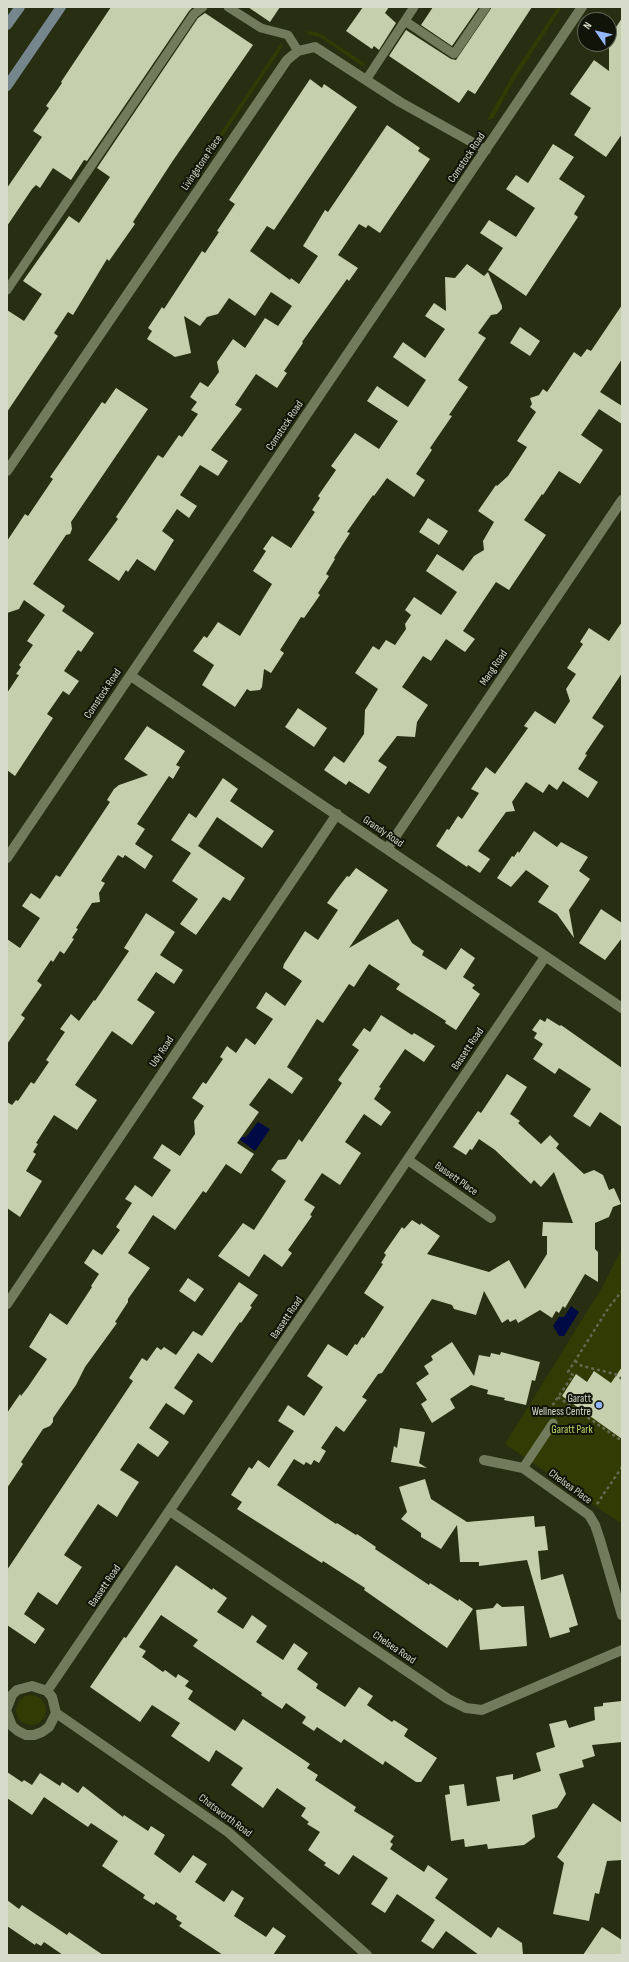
<!DOCTYPE html>
<style>
body{margin:0}
#map{position:relative;width:629px;height:1962px;overflow:hidden;background:#272e11;font-family:"Sofia Sans Condensed",sans-serif}
canvas{display:block}
.frame{position:absolute;inset:0;border:8px solid #d6dbca;pointer-events:none}
.north{position:absolute;left:577px;top:12px;width:40px;height:40px;box-sizing:border-box;background:#111408;border:1px solid #606456;border-radius:50%;rotate:304deg;font-size:11px;font-weight:700;line-height:16px;text-align:center;color:#d6dbca}
.north::after{content:'';display:block;margin:auto;width:14px;height:18px;background:#94b7fd;clip-path:polygon(50% 0,100% 100%,50% 72%,0 100%)}
</style>
<div id="map">
<canvas width="629" height="1962"></canvas>
<div class="frame"></div>
<div class="north">N</div>
</div>
<script>
const ctx = document.querySelector('canvas').getContext('2d');
ctx.lineJoin = 'round';
function paint(path, color) { ctx.fillStyle = color; ctx.fill(path, 'evenodd'); }
const shape = rows => new Path2D(rows.map(r => 'M' + r).join(''));
function trace(path, color, width, dash) { ctx.strokeStyle = color; ctx.lineWidth = width; ctx.lineCap = dash ? 'butt' : 'round'; ctx.setLineDash(dash || []); ctx.stroke(path); }
function label(font, color, halo, rows, align = 'center') {
  ctx.font = font + ' "Sofia Sans Condensed",sans-serif'; ctx.lineWidth = 4; ctx.setLineDash([]); ctx.textBaseline = 'middle'; ctx.strokeStyle = halo; ctx.fillStyle = color; for (const [text, x, y, turn = 0] of rows) {
    ctx.save(); ctx.translate(x, y); ctx.rotate((+turn || 0) * Math.PI / 180); ctx.textAlign = isNaN(turn) ? turn : align; if (halo) ctx.strokeText(text, 0, 0); ctx.fillText(text, 0, 0); ctx.restore();
  }
}
const green = shape([
 [558,7,562,7,513,82,493,119,487,120,515,71],
 [307,31,316,32,322,35,366,64,362,66,320,37,308,35],
 [281,43,283,46,194,179,197,168],
 [622,1249,622,1524,505,1444,601,1289],
 '16 1710a15 15 0 1 1 30 0a15 15 0 1 1-30 0Z'
]);
const water = shape([
 [258,1122,270,1129,255,1151,239,1139,241,1137,246,1137],
 [571,1306,579,1312,564,1336,559,1336,553,1326,559,1317,564,1317]
]);
const building = shape([
 [111,7,193,7,189,11,87,161,84,160,71,180,53,168,40,188,36,185,32,189,7,226,7,188,42,137,33,131,49,108,46,106,62,83,61,82],
 [248,7,280,7,270,22],
 [363,7,389,7,385,13,396,23,379,50,374,46,372,49,346,31],
 [433,7,479,7,452,46,421,25],
 [492,7,532,7,475,94,468,90,459,103,389,56,406,30,451,59,456,60],
 [205,13,253,45,172,162,133,222,135,224,109,261,107,259,73,315,68,312,54,333,58,336,7,412,7,310,24,321,42,294,23,281,69,216,79,223,110,177,97,168,198,18],
 [622,18,622,134,606,157,574,135,591,108,570,94,594,60,609,71,609,38],
 [310,79,322,88,324,84,357,107,274,230,267,226,250,251,290,280,291,278,299,284,318,256,303,246,325,210,328,212,387,125,420,148,418,151,430,159,380,233,368,225,366,228,359,224,338,255,358,268,349,281,347,279,302,342,303,343,284,371,287,373,277,388,256,374,235,405,242,409,211,450,228,461,218,476,200,465,180,495,197,506,189,518,177,509,162,531,174,540,155,571,137,559,128,572,126,570,119,581,88,560,118,519,116,517,158,455,163,458,179,435,182,437,198,414,191,410,197,402,190,397,200,382,208,387,219,372,217,362,233,339,245,348,265,318,278,326,292,306,271,292,255,316,229,298,218,314,207,317,200,326,184,316,191,353,175,357,147,339,152,331,148,328,162,307,164,309,202,251,205,253,219,232,217,231,235,204,229,200],
 [553,144,574,157,559,179,585,196,574,214,578,217,526,296,488,270,503,248,480,233,489,220,516,237,535,208,506,189,516,175,528,183],
 [467,264,484,276,488,272,502,306,502,309,497,314,491,315,478,333,486,338,458,380,468,387,449,415,452,416,430,448,432,450,416,474,425,480,414,497,387,478,374,496,373,495,347,532,350,533,334,558,335,559,326,574,329,576,318,593,320,595,304,618,301,617,280,650,284,653,271,673,264,669,262,687,260,690,250,691,247,689,235,707,202,685,214,665,193,651,204,636,207,638,218,622,240,636,272,584,253,571,266,551,263,549,272,536,291,548,315,512,312,510,320,498,318,496,336,470,331,466,355,433,379,449,398,421,367,401,377,386,408,407,426,380,393,357,403,342,425,358,445,329,425,316,434,303,446,311,445,277,455,278],
 [622,305,622,359,600,392,622,406,622,424,599,409,581,435,603,450,580,484,559,471,543,495,542,494,524,520,546,535,509,590,496,582,463,631,475,639,465,652,446,639,431,661,423,656,402,687,428,705,417,722,415,737,397,736,378,761,387,767,369,794,349,781,346,785,324,770,334,756,344,763,364,734,365,710,378,689,355,673,373,646,379,650,386,640,395,645,406,629,405,624,411,615,405,610,414,597,441,615,457,592,426,571,437,554,463,571,474,556,484,550,483,541,494,522,478,511,496,485,497,486,508,476,527,447,517,441,536,412,530,407,532,404,530,398,539,395,543,389,547,392,574,352,581,357,587,349,591,351],
 [520,327,540,341,530,356,510,343],
 [116,388,148,409,71,522,72,529,70,534,66,535,33,584,65,606,62,611,94,633,81,652,78,650,64,671,79,681,69,695,63,691,47,714,53,718,15,776,7,770,7,693,19,675,16,674,21,667,19,665,33,645,27,641,45,615,24,600,19,609,7,613,7,541,25,514,28,516,53,479,50,477,102,402,105,404],
 [428,518,448,531,439,545,419,532],
 [622,622,622,673,592,718,604,726,585,754,587,755,578,769,598,782,588,798,563,781,557,790,549,784,543,793,526,782,512,802,515,811,506,812,478,851,490,859,480,873,468,865,467,867,436,846,447,829,449,830,458,816,462,819,479,793,471,789,486,767,495,774,528,728,524,726,535,711,555,724,570,701,566,689,576,674,567,668,583,644,580,642,589,628,609,641],
 [298,708,327,728,314,747,285,727],
 [147,726,185,751,176,765,180,767,173,779,169,776,137,824,145,829,135,844,153,856,145,869,125,855,123,858,118,855,101,881,105,883,99,893,100,902,92,903,76,928,78,929,72,938,74,939,64,954,60,951,53,962,51,960,37,981,42,985,21,1015,25,1018,7,1044,7,939,20,948,40,918,22,906,31,893,40,899,56,875,60,877,110,802,107,800,114,789,119,785,148,775,124,759],
 [223,778,238,789,230,801,274,831,262,848,217,817,198,846,245,878,230,901,223,897,196,935,180,924,198,899,172,881,191,853,171,840,189,813,196,818],
 [534,831,557,847,561,842,588,857,579,871,590,879,569,910,574,938,557,914,538,902,549,886,526,870,511,887,497,878,512,856,514,857,518,851,519,853],
 [356,868,388,890,349,948,398,919,412,943,424,951,422,955,446,970,461,948,475,958,463,977,475,985,472,988,480,994,456,1030,445,1023,446,1021,396,989,400,984,369,964,354,987,349,984,323,1023,317,1019,287,1067,303,1078,292,1094,269,1078,249,1105,259,1112,237,1143,254,1154,241,1174,226,1164,206,1193,203,1191,175,1230,153,1215,128,1253,150,1268,128,1299,128,1302,115,1322,117,1323,85,1367,76,1385,53,1418,53,1422,50,1426,43,1429,21,1462,23,1464,7,1488,7,1413,20,1394,21,1396,28,1387,47,1359,29,1347,50,1313,67,1325,92,1287,91,1286,99,1274,84,1263,93,1249,102,1255,120,1230,116,1227,132,1203,125,1199,135,1185,152,1197,171,1170,153,1158,162,1144,180,1156,195,1134,194,1121,204,1106,192,1098,203,1082,206,1084,223,1059,220,1057,227,1046,236,1053,246,1038,255,1045,273,1019,256,1008,266,992,285,1006,302,981,283,968,284,964,305,931,318,940,338,910,327,903,337,889,347,876,349,877],
 [601,909,622,923,622,938,605,960,579,943],
 [146,913,175,932,160,955,183,970,174,984,156,972,137,1000,155,1012,132,1045,112,1031,75,1085,97,1100,77,1130,54,1115,36,1143,38,1144,33,1152,36,1154,26,1171,42,1181,20,1217,7,1208,7,1102,12,1105,16,1100,18,1101,31,1082,34,1084,49,1062,46,1060,65,1032,60,1029,71,1014,79,1021,94,1000,95,1001,129,951,124,948],
 [381,1015,412,1035,414,1033,435,1046,424,1062,405,1049,379,1087,381,1088,374,1099,391,1112,381,1126,364,1114,345,1142,361,1153,340,1185,322,1173,304,1200,315,1207,310,1215,312,1216,288,1250,292,1253,282,1267,264,1254,249,1277,218,1256,243,1223,254,1230,286,1181,271,1170,278,1160,286,1159,299,1139,302,1142,342,1083,338,1080,359,1050,352,1045,364,1028,370,1032],
 [547,1018,560,1026,561,1025,622,1068,622,1127,600,1112,590,1127,573,1116,591,1089,559,1068,555,1074,533,1059,543,1044,534,1038,537,1033,532,1030,540,1019,545,1022],
 [507,1074,527,1087,510,1114,520,1121,518,1123,541,1144,550,1135,559,1144,556,1148,584,1174,594,1170,603,1175,609,1190,614,1188,621,1204,613,1207,609,1217,595,1223,595,1249,598,1252,598,1282,585,1274,565,1308,563,1306,559,1313,556,1311,552,1318,540,1310,518,1323,516,1319,510,1322,508,1319,502,1323,484,1291,476,1315,454,1309,452,1305,432,1299,382,1373,378,1374,362,1397,367,1400,344,1432,336,1426,321,1448,326,1451,319,1463,314,1460,311,1465,306,1462,304,1465,294,1459,277,1485,336,1524,337,1523,356,1535,357,1534,376,1547,375,1549,429,1585,430,1583,458,1601,459,1599,473,1609,447,1648,364,1590,365,1588,323,1561,322,1563,237,1509,242,1502,231,1495,249,1467,252,1469,258,1460,269,1468,294,1431,278,1421,288,1405,304,1416,323,1387,307,1376,328,1344,347,1356,355,1344,357,1345,362,1337,364,1338,384,1307,364,1293,383,1264,381,1263,386,1255,384,1253,402,1227,404,1229,412,1220,420,1225,421,1223,440,1236,427,1254,489,1272,509,1260,525,1289,547,1254,547,1236,542,1236,543,1222,573,1223,554,1172,541,1187,534,1180,531,1184,495,1150,479,1139,472,1150,470,1149,466,1155,453,1147,478,1111,481,1113],
 [188,1278,204,1289,195,1302,179,1291],
 [239,1282,258,1295,250,1306,252,1307,241,1323,240,1322,212,1363,198,1353,174,1388,193,1401,184,1415,166,1403,149,1428,169,1442,158,1457,138,1443,120,1470,139,1482,126,1502,117,1517,98,1504,64,1555,82,1567,57,1605,38,1592,24,1614,45,1629,35,1644,7,1625,7,1570,133,1381,129,1378,142,1358,147,1361,157,1347,161,1350,164,1347,176,1355,193,1331,202,1336],
 [452,1342,474,1376,479,1355,490,1357,491,1353,500,1355,501,1352,540,1362,535,1381,532,1380,526,1405,504,1400,505,1398,487,1394,488,1390,471,1385,450,1399,455,1408,432,1423,421,1404,427,1400,416,1383,429,1374,424,1366,433,1360,431,1356],
 [622,1367,622,1439,562,1396,576,1374,587,1382,594,1371,611,1383],
 [400,1428,425,1432,419,1463,427,1468,391,1462,394,1446,397,1448],
 [425,1479,431,1499,467,1522,534,1516,535,1527,545,1526,548,1550,538,1551,541,1580,563,1574,578,1625,569,1628,570,1632,550,1638,527,1560,479,1566,479,1562,460,1562,457,1525,441,1549,421,1537,421,1533,401,1519,407,1512,399,1487],
 [176,1565,212,1590,213,1588,227,1598,217,1612,243,1629,252,1615,267,1626,256,1642,283,1660,294,1643,308,1653,297,1669,318,1684,316,1688,345,1707,359,1687,373,1696,367,1705,392,1722,394,1720,408,1729,404,1736,437,1758,421,1782,416,1782,385,1761,383,1765,344,1739,341,1743,317,1727,314,1731,302,1723,306,1717,286,1703,282,1709,261,1695,262,1693,193,1646,198,1640,161,1615,139,1647,146,1651,142,1657,163,1672,165,1670,176,1678,178,1674,189,1681,185,1686,193,1691,188,1699,235,1731,243,1719,310,1764,307,1768,318,1775,315,1780,356,1807,354,1811,394,1836,390,1842,393,1844,390,1849,424,1872,428,1865,448,1879,435,1898,491,1938,498,1927,522,1943,523,1955,479,1955,446,1931,433,1949,421,1941,435,1920,397,1894,385,1913,371,1904,388,1878,353,1855,339,1875,324,1865,326,1863,308,1850,320,1832,307,1824,309,1822,301,1816,306,1808,277,1788,263,1808,231,1785,243,1768,216,1750,209,1762,171,1736,180,1723,152,1705,140,1722,90,1687,124,1637,126,1638],
 [497,1603,502,1607,524,1606,527,1646,480,1650,476,1610,493,1608],
 [622,1701,622,1742,592,1745,595,1756,582,1760,584,1767,559,1774,566,1794,557,1808,532,1815,535,1837,524,1845,488,1849,487,1844,465,1847,464,1839,451,1841,445,1795,450,1794,449,1786,464,1784,467,1806,500,1801,496,1777,513,1774,513,1780,541,1771,536,1753,555,1747,549,1724,566,1720,569,1728,595,1720,594,1707,603,1706,603,1703],
 [7,1772,22,1782,24,1780,32,1785,40,1773,60,1786,62,1782,78,1793,83,1786,123,1817,124,1815,148,1831,151,1826,165,1835,154,1854,180,1873,193,1855,207,1864,195,1882,224,1902,232,1890,244,1898,234,1916,266,1937,273,1927,286,1936,273,1955,223,1955,179,1926,182,1923,176,1919,177,1916,156,1902,154,1905,143,1898,145,1895,102,1866,118,1841,91,1823,88,1827,44,1797,32,1815,7,1798],
 [593,1803,622,1823,622,1860,607,1861,599,1894,595,1893,589,1921,553,1914,564,1863,557,1857],
 [7,1900,19,1909,22,1905,67,1935,69,1932,103,1955,63,1955,44,1942,41,1946,36,1943,35,1945,7,1926],
 [602,1927,622,1940,622,1955,583,1955]
]);
const path = shape([
 [575,1361,582,1366,615,1374,622,1379],
 [558,1397,622,1441],
 [552,1411,552,1406,573,1375,568,1372,609,1307,622,1291],
 [597,1504,622,1467]
]);
const service = shape([
 [228,7,261,28,288,35,298,51],
 [405,21,454,54,486,7],
 [366,80,414,7],
 [7,290,194,14,203,7],
 [523,1468,553,1423]
]);
const minor = shape([
 [7,471,287,60,298,51,315,47,400,102,486,150],
 [131,676,622,1008],
 [387,849,622,500],
 [7,858,582,7],
 [408,1160,491,1218],
 [7,1304,337,814],
 [484,1460,523,1468,589,1515,595,1525,600,1540,622,1615],
 [170,1511,448,1699,466,1708,482,1710,622,1650],
 [47,1691,545,957],
 [7,1708,12,1695,17,1690,32,1686,47,1691,52,1697,56,1713,49,1727,42,1732,34,1735,26,1735,18,1731,12,1726,7,1713],
 [56,1713,228,1832,367,1955]
]);
const secondary = shape([
 [7,25,20,7],
 [7,86,61,7]
]);
const markers = [
 [599,1405,4,"#94b7fd"]
];
const streetNames = [
 ["Comstock Road",467,158,-56],
 ["Livingstone Place",202,163,-56],
 ["Comstock Road",285,426,-56],
 ["Mang Road",494,668,-56],
 ["Comstock Road",103,694,-56],
 ["Grandy Road",383,832,34],
 ["Bassett Road",468,1049,-56],
 ["Udy Road",162,1052,-56],
 ["Bassett Place",456,1179,35],
 ["Bassett Road",287,1318,-56],
 ["Chelsea Place",570,1487,36],
 ["Bassett Road",105,1586,-56],
 ["Chelsea Road",394,1648,34],
 ["Chatsworth Road",225,1816,37]
];
const poiNames = [
 ["Garatt",591,1399],
 ["Wellness Centre",591,1412]
];
const parkNames = [
 ["Garatt Park",572,1430]
];
paint(green, '#323b03');
paint(water, '#000a45');
paint(building, '#c6cfad');
trace(path, '#636a51', 2.5, [3, 3]);
trace(service, '#737b5d', 9);
trace(minor, '#737b5d', 10);
trace(secondary, '#75878d', 10);
for (const [x, y, r, color] of markers) { const dot = new Path2D(); dot.arc(x, y, r, 0, 2 * Math.PI); ctx.fillStyle = color; ctx.fill(dot); trace(dot, '#111408', 1.5); }
label('11px', '#d6dbca', '#111408', streetNames);
label('11px', '#d6dbca', '#111408', poiNames, 'right');
label('11px', '#c1d96a', '#111408', parkNames);
</script>
